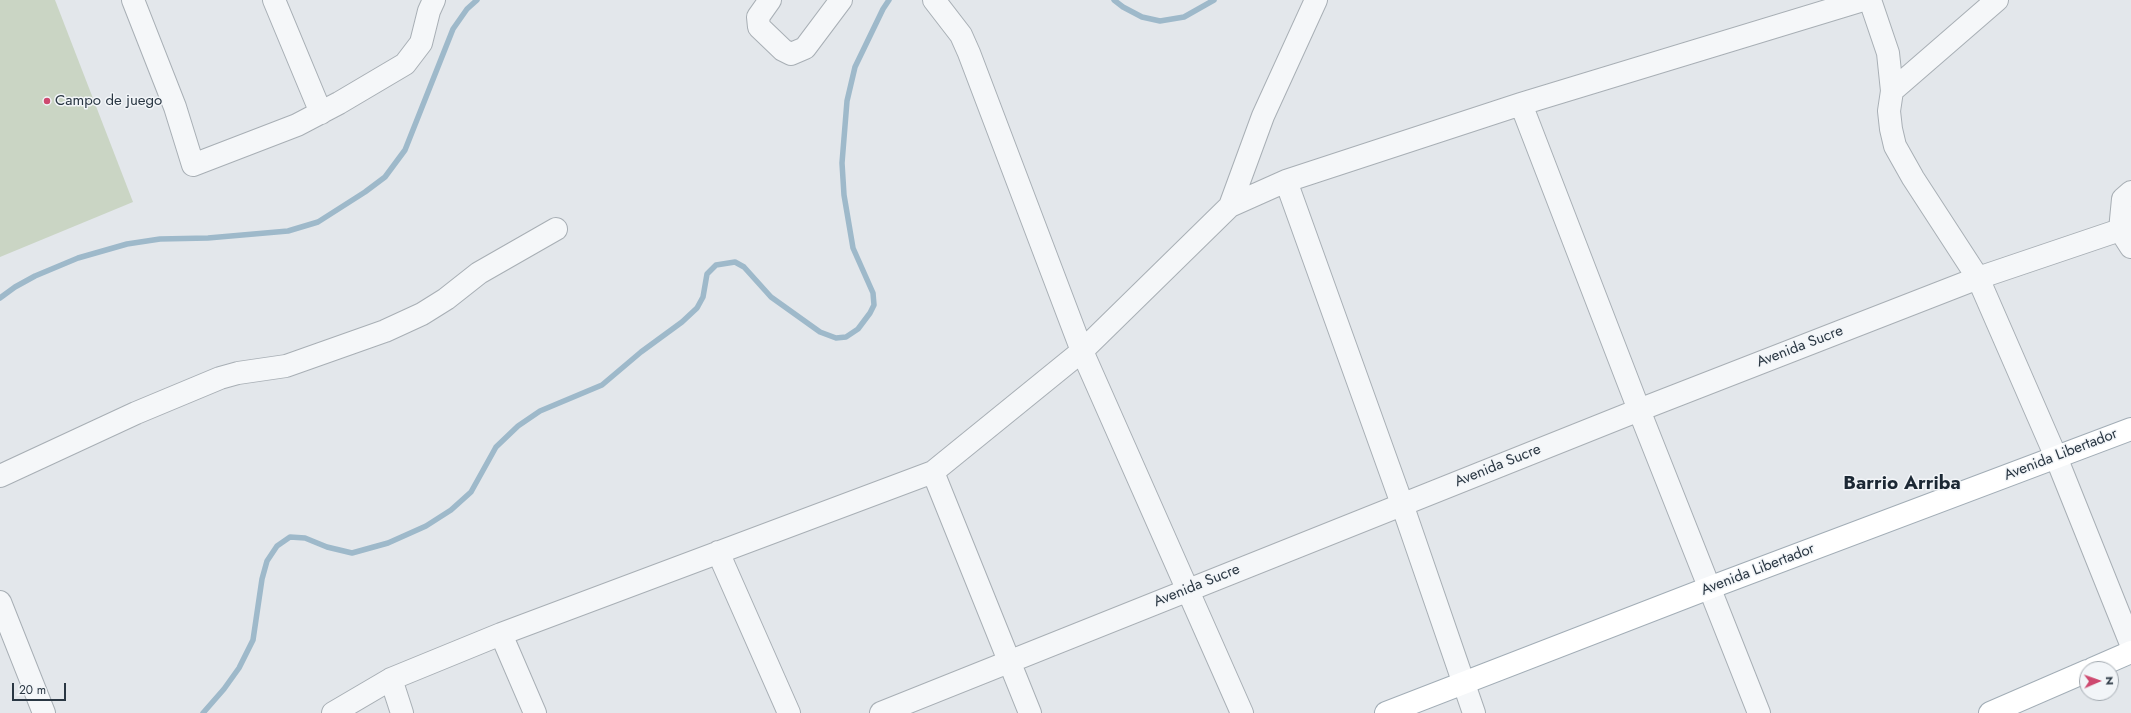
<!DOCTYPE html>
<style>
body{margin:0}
#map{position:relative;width:2131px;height:713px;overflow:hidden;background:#e3e7eb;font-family:Jost,sans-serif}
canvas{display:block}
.north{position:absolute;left:2079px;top:661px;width:40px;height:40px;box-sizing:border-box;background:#f2f5f8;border:1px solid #a2a9b0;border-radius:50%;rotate:88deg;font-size:11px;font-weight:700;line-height:16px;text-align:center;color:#2a3743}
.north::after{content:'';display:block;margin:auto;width:14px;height:18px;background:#ce496f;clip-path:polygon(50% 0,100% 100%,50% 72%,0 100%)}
.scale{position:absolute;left:12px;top:683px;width:54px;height:18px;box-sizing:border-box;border:2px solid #2a3743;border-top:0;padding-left:5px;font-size:12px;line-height:14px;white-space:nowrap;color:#2a3743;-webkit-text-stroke:3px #f2f5f8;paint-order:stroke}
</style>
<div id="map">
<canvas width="2131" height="713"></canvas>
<div class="north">N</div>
<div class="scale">20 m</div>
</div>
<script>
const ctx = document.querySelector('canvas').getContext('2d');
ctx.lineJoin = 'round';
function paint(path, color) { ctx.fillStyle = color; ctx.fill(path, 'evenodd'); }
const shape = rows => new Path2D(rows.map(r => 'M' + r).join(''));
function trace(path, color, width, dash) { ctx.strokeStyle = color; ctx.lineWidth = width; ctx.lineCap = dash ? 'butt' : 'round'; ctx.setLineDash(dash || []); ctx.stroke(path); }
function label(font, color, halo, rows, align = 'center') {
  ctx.font = font + ' Jost,sans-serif'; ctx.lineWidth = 3; ctx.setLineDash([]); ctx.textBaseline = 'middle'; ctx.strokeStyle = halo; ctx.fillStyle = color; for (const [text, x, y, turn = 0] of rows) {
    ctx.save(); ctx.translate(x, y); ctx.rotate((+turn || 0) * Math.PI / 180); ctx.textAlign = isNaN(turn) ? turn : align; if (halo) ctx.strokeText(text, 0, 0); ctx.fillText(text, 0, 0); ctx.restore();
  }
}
const green = shape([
 [0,0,55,0,133,202,0,257]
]);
const stream = shape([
 [1114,0,1123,7,1142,17,1160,21,1184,17,1214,0],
 [0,298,15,287,35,276,78,258,127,244,160,239,208,238,288,231,318,222,365,192,385,177,405,150,453,29,467,9,477,0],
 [203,713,224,689,239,668,253,640,262,579,267,561,277,546,290,537,305,538,327,547,352,553,388,543,426,526,451,510,471,492,496,447,518,426,540,411,602,385,641,352,682,322,697,308,703,297,707,274,716,265,735,262,744,267,771,297,820,332,836,338,846,337,858,329,870,313,874,305,873,293,853,248,844,195,842,163,847,101,855,67,883,9,889,0]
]);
const minor = shape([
 [133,0,175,107,193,165,297,125,339,103,405,64,421,43,429,11,434,0],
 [274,0,321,113],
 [770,0,758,17,759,27,783,50,791,54,805,48,841,0],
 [934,0,961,35,969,53,1082,351,1242,713],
 [1870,0,1888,53,1892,91,1889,111,1891,129,1895,146,1913,178,1978,278,2056,457,2131,644],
 [1892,91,1997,0],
 [1521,104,1639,410,1759,713],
 [1286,181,1402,504,1474,713],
 [1230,206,1263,116,1316,0],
 [2120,230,2123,199,2131,192],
 [2120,230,2131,247],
 [933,472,1030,713],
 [0,476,136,413,220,378,238,373,286,366,385,331,422,314,446,299,479,273,556,229],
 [718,552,789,713],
 [0,602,44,713],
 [501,634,535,713],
 [391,679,402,713],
 [333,713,391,679,501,634,933,472,1082,351,1230,206,1286,181,1521,104,1863,0],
 [881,713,1639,410,1978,278,2120,230]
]);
const major = shape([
 [2092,669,2131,652],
 [1386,713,1709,588,2131,429],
 [1990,713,2087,671]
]);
const markers = [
 [47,101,4,"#ce496f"]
];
const poiNames = [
 ["Campo de juego",55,101]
];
const streetNames = [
 ["Avenida Sucre",1800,347,-21],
 ["Avenida Libertador",2061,455,-21],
 ["Avenida Sucre",1498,466,-22],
 ["Avenida Libertador",1758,570,-21],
 ["Avenida Sucre",1197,586,-22]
];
const districtNames = [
 ["Barrio Arriba",1902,484]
];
paint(green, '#cad5c4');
trace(stream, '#9eb9ca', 5.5);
trace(minor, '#a8afb5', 24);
trace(major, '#a2adb6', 24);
trace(minor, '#f5f7f9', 22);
trace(major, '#fff', 22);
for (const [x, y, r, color] of markers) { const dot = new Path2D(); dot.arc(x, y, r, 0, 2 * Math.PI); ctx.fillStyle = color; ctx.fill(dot); trace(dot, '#f2f5f8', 1.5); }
label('15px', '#2a3743', '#f2f5f8', poiNames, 'left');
label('15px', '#2a3743', '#f2f5f8', streetNames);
label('bold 19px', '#1c2834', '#f2f5f8', districtNames);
</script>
